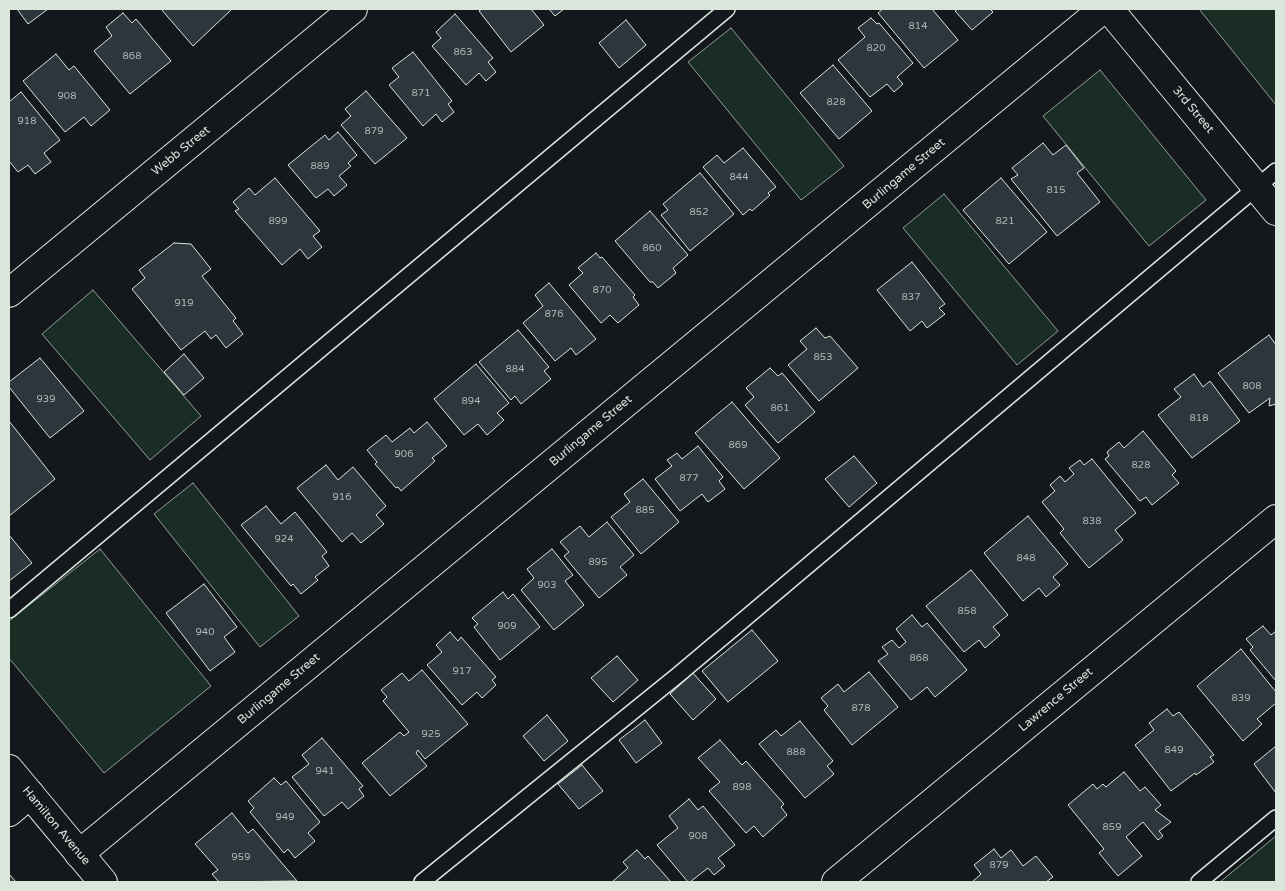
<!DOCTYPE html>
<style>
body{margin:0}
#map{position:relative;width:1285px;height:891px;overflow:hidden;background:#14181c;font-family:"Varela Round",sans-serif}
canvas{display:block}
.frame{position:absolute;inset:0;border:10px solid #d8e6dc;pointer-events:none}
</style>
<div id="map">
<canvas width="1285" height="891"></canvas>
<div class="frame"></div>
</div>
<script>
const ctx = document.querySelector('canvas').getContext('2d');
ctx.lineJoin = 'round';
function paint(path, color) { ctx.fillStyle = color; ctx.fill(path, 'evenodd'); }
const shape = rows => new Path2D(rows.map(r => 'M' + r).join(''));
function trace(path, color, width, dash) { ctx.strokeStyle = color; ctx.lineWidth = width; ctx.lineCap = dash ? 'butt' : 'round'; ctx.setLineDash(dash || []); ctx.stroke(path); }
function label(font, color, halo, rows, align = 'center') {
  ctx.font = font + ' "Varela Round",sans-serif'; ctx.lineWidth = 4; ctx.setLineDash([]); ctx.textBaseline = 'middle'; ctx.strokeStyle = halo; ctx.fillStyle = color; for (const [text, x, y, turn = 0] of rows) {
    ctx.save(); ctx.translate(x, y); ctx.rotate((+turn || 0) * Math.PI / 180); ctx.textAlign = isNaN(turn) ? turn : align; if (halo) ctx.strokeText(text, 0, 0); ctx.fillText(text, 0, 0); ctx.restore();
  }
}
const green = shape([
 [1199,9,1276,9,1276,105,1199,9],
 [731,28,844,166,801,200,688,62,731,28],
 [1100,70,1206,200,1149,246,1043,116,1100,70],
 [944,194,1058,331,1017,365,903,228,944,194],
 [93,290,201,416,150,460,42,334,93,290],
 [193,483,299,616,260,647,154,514,193,483],
 [100,549,211,686,104,773,9,658,9,621,100,549],
 [1276,836,1276,882,1220,882,1276,836]
]);
const building = shape([
 [17,9,48,9,28,24,17,9],
 [161,9,232,9,193,46,161,9],
 [482,9,531,9,544,25,511,52,479,11,482,9],
 [549,9,564,9,555,16,549,9],
 [883,9,932,9,958,40,924,68,878,13,883,9],
 [958,9,990,9,993,12,972,30,955,11,958,9],
 [123,13,132,23,136,19,171,61,130,94,94,51,112,36,106,27,123,13],
 [455,14,493,58,488,62,496,72,486,81,479,73,466,85,432,46,441,38,436,32,455,14],
 [871,18,877,24,879,23,913,63,897,77,903,84,894,92,887,84,870,97,838,60,865,37,858,28,871,18],
 [626,20,646,45,619,68,599,43,626,20],
 [413,52,452,101,448,104,454,112,442,122,436,114,423,126,389,85,399,77,392,68,413,52],
 [56,54,69,70,74,66,110,110,91,126,84,117,65,132,23,81,56,54],
 [833,65,872,111,839,139,800,93,833,65],
 [366,91,407,138,375,164,341,125,351,116,345,109,366,91],
 [21,92,60,140,44,153,51,162,35,174,28,165,18,172,9,161,9,102,21,92],
 [338,132,357,155,348,163,351,166,339,176,347,185,334,196,328,189,316,198,288,165,325,135,329,140,338,132],
 [1043,143,1053,155,1066,145,1084,168,1077,173,1100,202,1057,236,1011,179,1018,175,1012,168,1043,143],
 [743,148,776,187,768,193,770,195,752,211,750,209,743,215,703,167,717,155,724,163,743,148],
 [700,173,734,214,690,251,661,215,668,210,663,204,700,173],
 [275,178,320,231,313,236,322,247,308,259,300,249,282,265,235,211,239,209,233,202,249,188,255,195,275,178],
 [1001,178,1047,232,1009,264,963,210,1001,178],
 [650,211,688,255,673,268,676,273,658,288,653,282,650,282,615,241,650,211],
 [174,243,191,244,211,269,202,276,236,318,233,321,243,334,226,348,216,335,211,339,205,331,181,350,132,289,145,278,139,270,174,243],
 [596,253,600,258,602,257,635,295,633,297,639,305,618,323,610,315,601,323,569,285,583,273,578,268,596,253],
 [912,262,945,304,939,308,945,314,927,328,922,321,910,331,877,290,912,262],
 [549,283,596,339,576,355,571,348,555,361,523,323,543,306,535,295,549,283],
 [816,328,825,338,830,336,858,368,819,401,788,365,807,349,800,341,816,328],
 [518,330,549,367,544,371,551,379,521,404,515,396,511,400,479,362,518,330],
 [1269,335,1276,345,1276,404,1269,406,1270,398,1249,413,1218,373,1269,335],
 [184,354,204,378,184,395,164,372,184,354],
 [40,358,84,411,50,438,9,387,9,382,40,358],
 [476,364,509,403,497,413,504,420,487,435,478,424,464,435,434,399,476,364],
 [770,368,778,376,782,373,815,412,778,443,745,405,754,397,746,388,770,368],
 [1194,374,1203,387,1210,381,1240,421,1192,458,1158,415,1181,397,1174,389,1194,374],
 [732,402,780,458,744,489,695,433,732,402],
 [9,421,55,479,9,516,9,421],
 [427,422,447,446,432,458,435,461,401,491,398,487,396,488,375,464,377,462,367,450,386,435,392,442,410,428,414,433,427,422],
 [1143,431,1176,471,1172,475,1179,483,1152,505,1146,497,1140,501,1105,459,1109,456,1107,452,1119,442,1124,448,1143,431],
 [698,446,723,477,719,481,725,489,708,502,702,494,680,511,655,479,672,466,667,460,677,453,682,459,698,446],
 [854,456,877,483,849,507,825,479,854,456],
 [1092,459,1136,513,1115,530,1123,540,1089,568,1060,533,1064,529,1042,502,1055,491,1050,485,1060,476,1065,482,1074,474,1069,468,1080,460,1084,465,1092,459],
 [326,465,338,480,353,467,386,506,376,515,384,524,361,543,352,533,342,542,297,488,326,465],
 [643,479,679,522,641,554,611,517,630,502,624,494,643,479],
 [266,506,281,524,295,512,327,552,322,556,329,566,315,577,318,580,301,594,293,584,291,586,241,525,266,506],
 [1028,516,1068,564,1053,577,1060,585,1046,597,1039,588,1023,601,984,553,1028,516],
 [607,522,634,555,620,567,627,575,599,598,564,556,569,552,560,542,580,526,589,537,607,522],
 [9,535,32,563,9,581,9,535],
 [552,549,573,575,565,581,584,605,554,630,521,590,534,578,527,569,552,549],
 [971,570,1008,615,993,627,1000,635,985,648,979,640,964,652,926,606,971,570],
 [204,584,237,627,224,637,235,652,210,671,166,613,204,584],
 [503,592,508,599,513,594,540,627,500,660,474,627,478,624,472,618,503,592],
 [912,615,922,627,927,623,967,670,935,697,927,687,911,700,878,661,888,654,882,647,892,640,899,648,906,642,896,629,912,615],
 [1263,626,1271,635,1276,631,1276,681,1250,650,1253,647,1246,639,1263,626],
 [752,630,778,661,728,702,702,671,752,630],
 [450,632,458,641,461,637,496,677,492,680,496,685,482,698,477,692,462,705,427,665,442,652,436,645,450,632],
 [1241,649,1276,692,1276,703,1257,719,1262,724,1243,741,1197,686,1241,649],
 [617,656,638,680,613,702,591,678,617,656],
 [422,670,468,724,425,759,418,750,416,753,427,766,390,796,362,763,400,732,404,736,409,732,383,701,387,697,381,690,402,673,409,681,422,670],
 [869,672,898,707,852,745,824,710,828,706,821,698,838,684,844,692,869,672],
 [693,673,716,699,693,720,670,694,693,673],
 [1167,709,1173,716,1179,712,1214,755,1210,757,1214,762,1196,775,1195,773,1171,791,1135,745,1154,730,1149,723,1167,709],
 [547,715,568,741,544,761,523,736,547,715],
 [645,720,662,743,636,763,619,740,645,720],
 [800,721,833,761,827,766,834,774,805,798,759,744,776,730,781,736,800,721],
 [322,738,363,786,359,789,364,796,348,809,342,802,324,816,292,777,309,764,302,755,322,738],
 [720,740,742,765,746,761,784,804,781,807,787,815,763,837,754,826,746,833,709,791,720,782,698,758,720,740],
 [1276,746,1276,793,1254,764,1276,746],
 [582,765,603,791,579,809,558,784,582,765],
 [1124,772,1140,791,1145,787,1161,805,1155,810,1171,822,1159,831,1163,836,1158,840,1143,822,1126,837,1142,856,1118,876,1099,853,1104,849,1068,805,1093,784,1097,789,1103,784,1106,787,1124,772],
 [274,778,281,785,286,781,320,822,308,833,315,841,295,858,288,849,284,853,250,812,254,808,248,801,274,778],
 [689,799,698,810,703,806,735,845,718,858,725,866,714,875,708,868,690,882,688,882,657,845,678,828,669,816,689,799],
 [232,813,248,833,253,829,297,881,219,882,212,874,218,870,195,844,232,813],
 [994,849,1001,858,1011,850,1023,866,1036,856,1053,877,1046,882,972,882,981,874,974,865,994,849],
 [637,850,645,859,648,856,671,882,612,882,628,868,623,862,637,850],
 [9,874,16,882,9,882,9,874]
]);
const service = shape([
 [9,610,727,9],
 [422,882,678,675,1276,171],
 [1199,882,1276,818]
]);
const minor = shape([
 [9,293,353,9],
 [9,812,30,794],
 [79,854,1103,9],
 [836,882,1276,519]
]);
const tertiary = shape([
 [1109,9,1276,211]
]);
const secondary = shape([
 [9,769,103,882]
]);
const numberNames = [
 ["814",918,26],
 ["820",876,48],
 ["863",463,52],
 ["868",132,56],
 ["871",421,93],
 ["908",67,96],
 ["828",836,102],
 ["918",27,121],
 ["879",374,131],
 ["889",320,166],
 ["844",739,177],
 ["815",1056,190],
 ["852",699,212],
 ["899",278,221],
 ["821",1005,221],
 ["860",652,248],
 ["870",602,290],
 ["837",911,297],
 ["919",184,303],
 ["876",554,314],
 ["853",823,357],
 ["884",515,369],
 ["808",1252,386],
 ["939",46,399],
 ["894",471,401],
 ["861",780,408],
 ["818",1199,418],
 ["869",738,445],
 ["906",404,454],
 ["828",1141,465],
 ["877",689,478],
 ["916",342,497],
 ["885",645,510],
 ["838",1092,521],
 ["924",284,539],
 ["848",1026,558],
 ["895",598,562],
 ["903",547,585],
 ["858",967,611],
 ["909",507,626],
 ["940",205,632],
 ["868",919,658],
 ["917",462,671],
 ["839",1241,698],
 ["878",861,708],
 ["925",431,734],
 ["849",1174,750],
 ["888",796,752],
 ["941",325,771],
 ["898",742,787],
 ["949",285,817],
 ["859",1112,827],
 ["908",698,836],
 ["959",241,857],
 ["879",999,865]
];
const streetNames = [
 ["3rd Street",1193,110,50],
 ["Webb Street",181,151,-39],
 ["Burlingame Street",904,174,-40],
 ["Burlingame Street",591,431,-40],
 ["Burlingame Street",279,689,-40],
 ["Lawrence Street",1056,700,-40],
 ["Hamilton Avenue",56,826,50]
];
paint(green, '#1a2d24');
trace(green, '#939e99', 1);
paint(building, '#2c363c');
trace(building, '#d8e6dc', 1);
trace(service, '#d8e6dc', 18);
trace(minor, '#d8e6dc', 30);
trace(tertiary, '#d8e6dc', 30);
trace(secondary, '#d8e6dc', 30);
trace(service, '#14181c', 15);
trace(minor, '#14181c', 28);
trace(tertiary, '#14181c', 28);
trace(secondary, '#14181c', 28);
label('10px', '#adbab4', null, numberNames);
label('12px', '#d8e6dc', '#14181c', streetNames);
</script>
